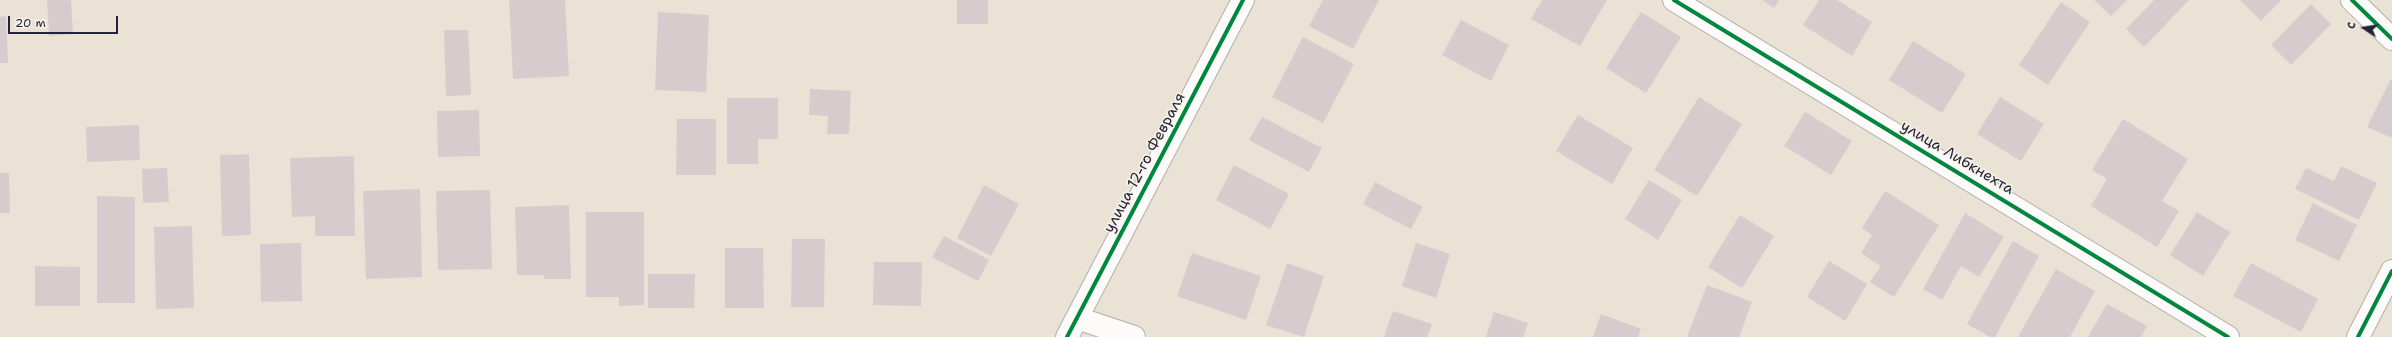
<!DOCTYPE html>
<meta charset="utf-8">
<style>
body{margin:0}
#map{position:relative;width:2392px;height:337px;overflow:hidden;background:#e9e2d5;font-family:"Shantell Sans",sans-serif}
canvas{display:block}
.north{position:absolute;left:2344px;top:8px;width:40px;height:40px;-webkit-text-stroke:3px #f7f3e8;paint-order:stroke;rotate:282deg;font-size:11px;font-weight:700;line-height:16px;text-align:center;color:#22223b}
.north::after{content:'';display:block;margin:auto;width:14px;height:18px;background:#22223b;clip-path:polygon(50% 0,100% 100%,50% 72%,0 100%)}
.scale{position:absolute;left:8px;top:16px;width:110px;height:18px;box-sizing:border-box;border:2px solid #22223b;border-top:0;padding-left:5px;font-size:12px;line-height:14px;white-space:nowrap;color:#22223b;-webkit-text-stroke:3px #f7f3e8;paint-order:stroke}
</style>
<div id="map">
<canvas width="2392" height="337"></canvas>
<div class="north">С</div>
<div class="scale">20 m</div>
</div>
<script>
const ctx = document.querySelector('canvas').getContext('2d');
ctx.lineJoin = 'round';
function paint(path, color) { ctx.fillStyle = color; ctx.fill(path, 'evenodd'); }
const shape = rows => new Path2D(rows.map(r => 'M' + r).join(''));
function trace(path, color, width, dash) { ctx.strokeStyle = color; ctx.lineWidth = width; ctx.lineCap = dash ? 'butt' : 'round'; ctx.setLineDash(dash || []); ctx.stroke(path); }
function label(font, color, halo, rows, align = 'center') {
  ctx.font = font + ' "Shantell Sans",sans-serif'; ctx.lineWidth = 3; ctx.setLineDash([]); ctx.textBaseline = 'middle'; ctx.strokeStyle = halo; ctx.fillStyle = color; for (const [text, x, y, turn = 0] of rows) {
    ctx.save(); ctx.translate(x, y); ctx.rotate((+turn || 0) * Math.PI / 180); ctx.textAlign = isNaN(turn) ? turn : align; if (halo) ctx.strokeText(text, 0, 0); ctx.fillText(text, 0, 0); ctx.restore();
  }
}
const building = shape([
 [47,0,71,0,73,34,49,36],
 [509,0,565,0,569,76,513,79],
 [957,0,988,0,988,24,957,24],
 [1323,0,1379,0,1353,49,1309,26],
 [1542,0,1607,0,1580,46,1531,19],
 [1762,0,1779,0,1774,8],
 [1819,0,1837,0,1872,22,1852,56,1803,25],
 [2094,0,2127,0,2111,16],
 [2154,0,2189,0,2144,47,2126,29],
 [2240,0,2281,0,2261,21],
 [2061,2,2090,22,2048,85,2019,65],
 [2311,4,2331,24,2291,65,2271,45],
 [658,12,709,15,706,92,655,90],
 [1641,12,1681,37,1646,93,1606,68],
 [6,16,8,63,0,63,0,17],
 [1461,20,1509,45,1491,81,1442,55],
 [444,30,468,30,471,95,446,96],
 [1303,37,1354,64,1323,123,1272,97],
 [1913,41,1966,74,1942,113,1889,80],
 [2391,79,2392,80,2392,138,2367,127],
 [810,89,851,91,849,134,827,134,828,116,809,115],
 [1699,97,1742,124,1697,196,1654,170],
 [2000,97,2044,124,2021,161,1977,134],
 [727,98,778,98,778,139,758,139,758,164,727,164],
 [479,110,480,156,438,157,437,111],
 [1805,112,1852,141,1831,175,1784,146],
 [1578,115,1633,148,1612,184,1556,151],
 [1262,117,1322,148,1309,172,1249,140],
 [677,119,716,119,716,175,676,175],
 [2123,119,2188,159,2162,201,2179,211,2157,247,2091,206,2107,179,2092,170],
 [139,125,140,160,87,162,86,127],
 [249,154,251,235,222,236,220,155],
 [354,156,355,236,315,236,315,216,292,217,290,158],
 [1234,165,1289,194,1270,229,1216,200],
 [2341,166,2377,183,2359,220,2295,189,2306,168,2334,181],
 [167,168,169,202,143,203,142,169],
 [0,173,9,173,10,213,0,213],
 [1649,180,1682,200,1658,240,1625,219],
 [1375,182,1423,207,1411,229,1363,204],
 [984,185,1019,204,991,256,957,238],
 [420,189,422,277,366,279,363,191],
 [490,190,492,269,438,270,436,191],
 [1885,191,1939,225,1894,297,1870,282,1881,266,1861,253,1872,235,1862,228],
 [97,196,135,197,135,303,97,303],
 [2313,203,2357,225,2339,261,2295,240],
 [569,205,571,279,544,279,544,275,517,275,515,207],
 [586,212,644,212,644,305,619,306,619,297,586,297],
 [2197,212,2230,232,2203,276,2170,255],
 [1965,213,2004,237,1979,277,1961,266,1942,300,1923,289],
 [1740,215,1774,236,1742,288,1708,267],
 [192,226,194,308,156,309,154,227],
 [944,236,989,260,978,281,932,257],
 [792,239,825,239,824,307,791,307],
 [2013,241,2039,256,1995,337,1990,337,1967,324],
 [301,243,302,301,261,302,260,244],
 [1416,243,1450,254,1436,298,1402,286],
 [725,248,763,248,764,308,725,308],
 [1192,253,1261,276,1246,320,1177,296],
 [1829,261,1867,284,1845,321,1807,297],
 [874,262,922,262,921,306,873,305],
 [1287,263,1324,276,1304,337,1266,325],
 [2251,263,2318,299,2301,332,2233,296],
 [35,266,80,267,80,306,35,306],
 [2056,269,2095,291,2070,337,2018,337],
 [648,274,695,274,694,308,648,308],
 [1707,285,1752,302,1739,337,1687,337],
 [2107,304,2147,326,2141,337,2088,337],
 [1393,311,1432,324,1427,337,1384,337],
 [1494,312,1528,323,1523,337,1486,337],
 [1601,314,1641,329,1638,337,1593,337]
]);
const minor = shape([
 [1674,0,2228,337],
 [2352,0,2392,39],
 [1077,318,1134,337],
 [1067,337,1243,0]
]);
const tertiary = shape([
 [2358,337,2392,271]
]);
const cycleway = shape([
 [1674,0,2228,337],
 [2352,0,2392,39],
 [1067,337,1243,0],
 [2358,337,2392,271]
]);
const streetNames = [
 ["улица Либкнехта",1957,158,31],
 ["улица 12-го Февраля",1145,163,-62]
];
paint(building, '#d7cccd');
trace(minor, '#b4afaa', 24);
trace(tertiary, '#b4afaa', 24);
trace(minor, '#fcfbf9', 22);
trace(tertiary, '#fcfbf9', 22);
trace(cycleway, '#00873e', 4);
label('15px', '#22223b', '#f7f3e8', streetNames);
</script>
